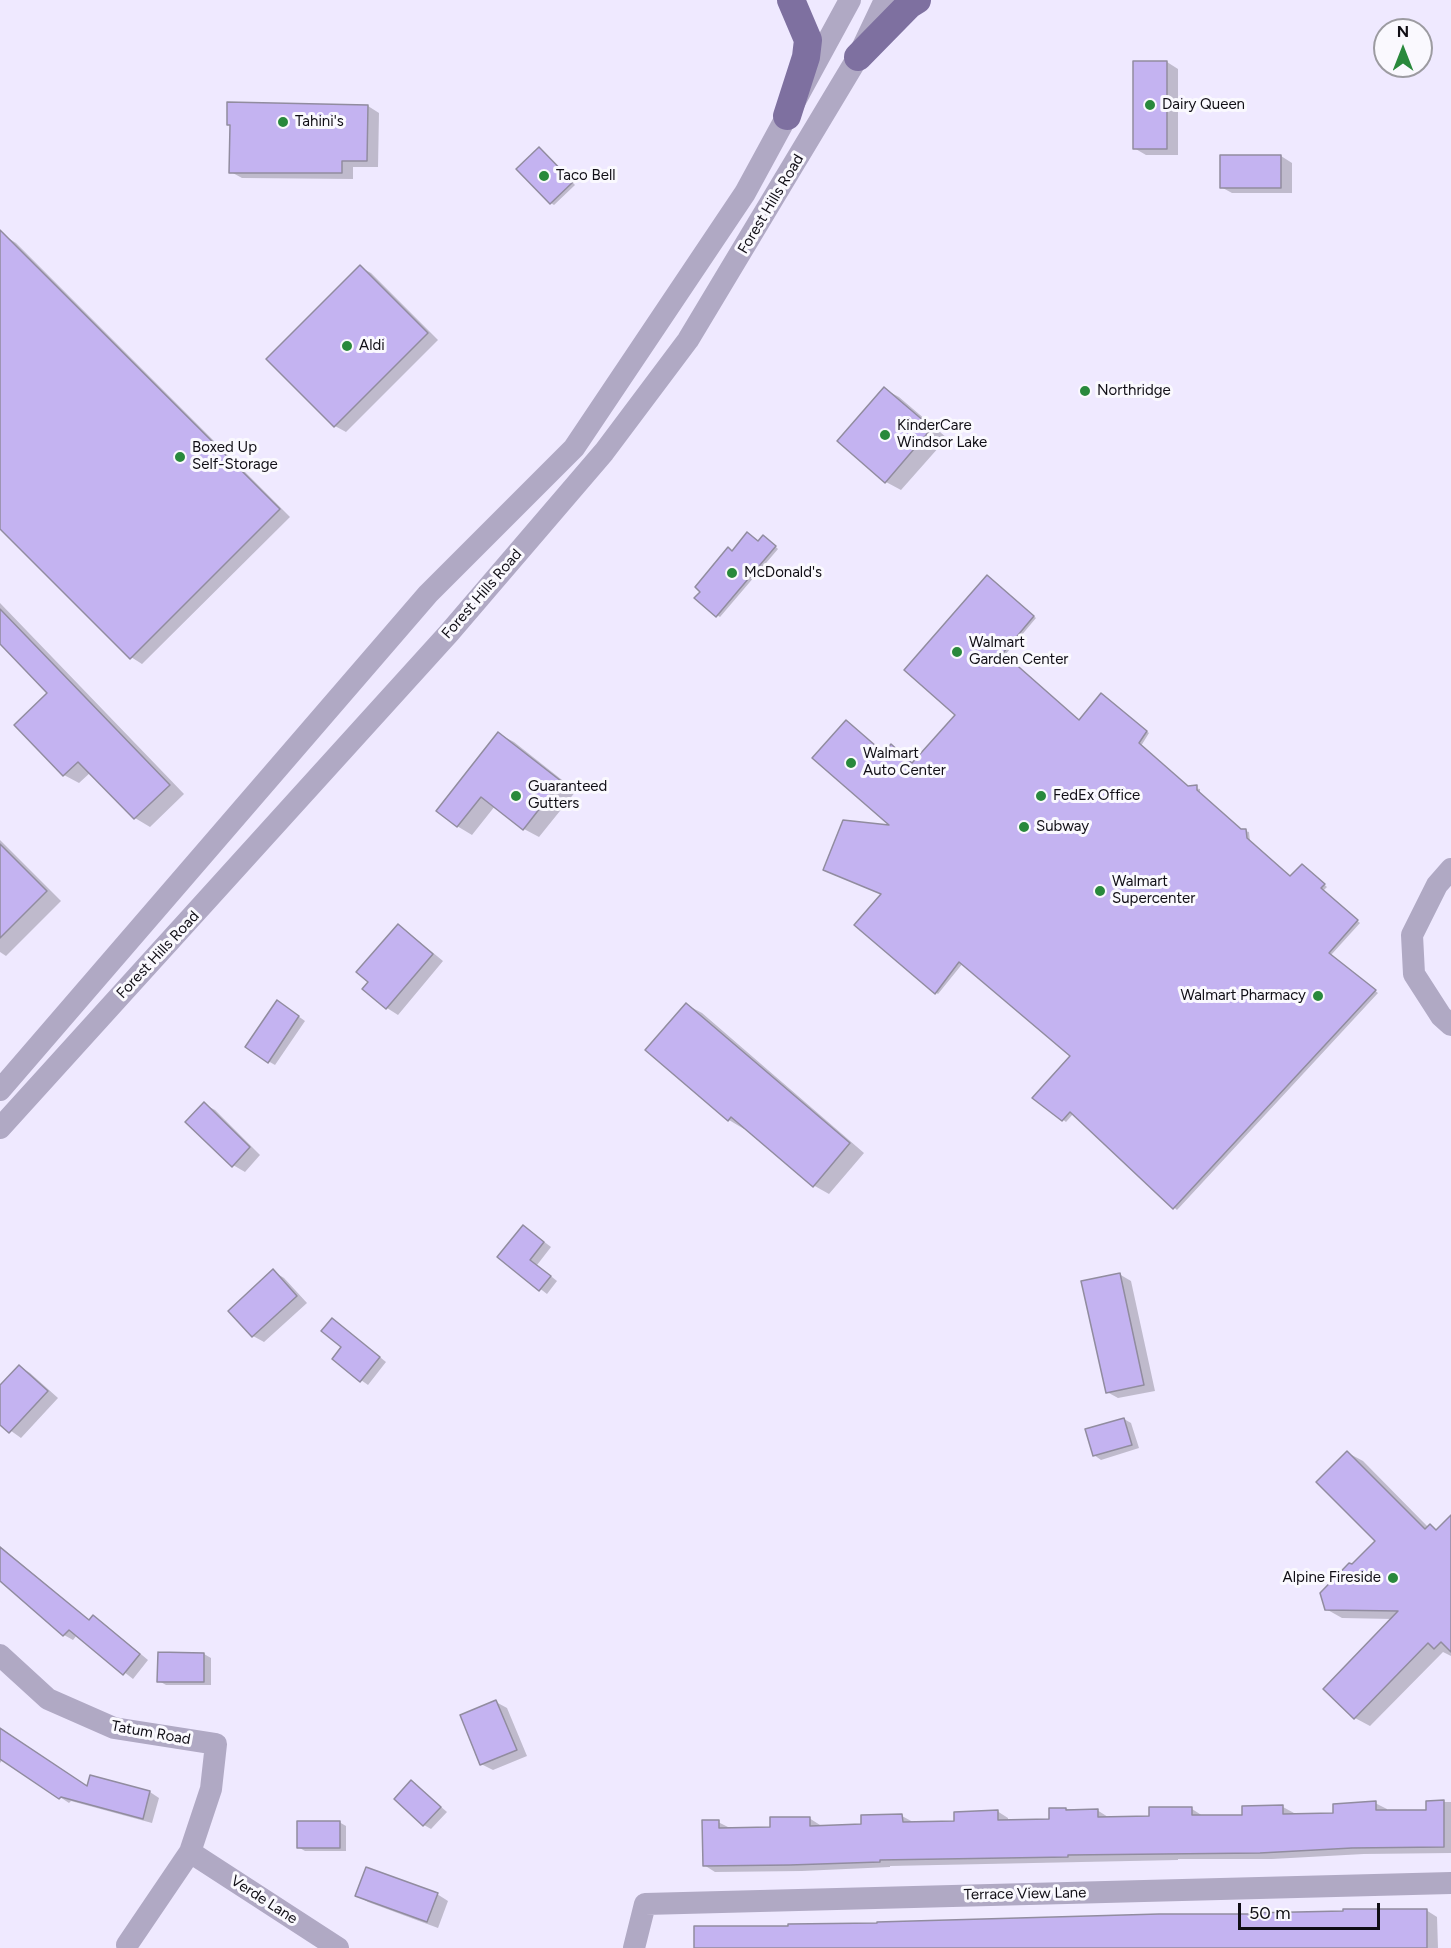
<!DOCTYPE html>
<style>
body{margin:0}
#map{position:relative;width:1451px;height:1948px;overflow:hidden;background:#efe9ff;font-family:Figtree,sans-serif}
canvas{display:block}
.north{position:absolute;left:1373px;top:18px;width:60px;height:60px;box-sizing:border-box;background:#faf9fe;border:2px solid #9c9ba1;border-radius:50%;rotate:0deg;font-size:16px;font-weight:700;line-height:24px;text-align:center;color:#100e15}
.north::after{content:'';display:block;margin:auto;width:21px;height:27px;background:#29893c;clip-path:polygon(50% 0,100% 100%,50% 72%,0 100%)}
.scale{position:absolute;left:1238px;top:1903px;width:142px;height:27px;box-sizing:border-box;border:3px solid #100e15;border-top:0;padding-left:8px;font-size:18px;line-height:21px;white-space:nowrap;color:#100e15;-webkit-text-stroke:4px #faf9fe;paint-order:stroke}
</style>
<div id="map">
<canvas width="1451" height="1948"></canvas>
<div class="north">N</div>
<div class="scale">50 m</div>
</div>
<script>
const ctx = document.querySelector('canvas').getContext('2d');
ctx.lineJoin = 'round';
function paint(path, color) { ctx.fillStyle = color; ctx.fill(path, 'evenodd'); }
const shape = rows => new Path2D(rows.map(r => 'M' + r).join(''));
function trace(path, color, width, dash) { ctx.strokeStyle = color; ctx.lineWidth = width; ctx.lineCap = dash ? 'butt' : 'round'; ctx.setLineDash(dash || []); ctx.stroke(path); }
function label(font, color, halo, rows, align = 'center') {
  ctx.font = font + ' Figtree,sans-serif'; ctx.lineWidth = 6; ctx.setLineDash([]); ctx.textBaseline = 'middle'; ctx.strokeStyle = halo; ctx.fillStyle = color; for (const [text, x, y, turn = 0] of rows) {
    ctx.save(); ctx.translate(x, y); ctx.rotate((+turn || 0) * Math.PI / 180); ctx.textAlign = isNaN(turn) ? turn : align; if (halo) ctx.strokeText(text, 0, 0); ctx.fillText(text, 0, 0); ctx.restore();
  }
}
const shadow = shape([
 [1167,62,1178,69,1178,155,1146,155,1134,148],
 [368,106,379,113,378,167,353,167,353,179,242,178,231,172],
 [542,151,575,185,554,205,551,203],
 [1281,156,1292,163,1292,193,1232,193,1221,187],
 [5,236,16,243,290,517,142,664,131,657,0,527,0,241],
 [360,267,371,273,438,340,346,432,335,426],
 [884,389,899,397,947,438,901,490,886,482],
 [767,538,778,549,720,617,717,615,733,552],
 [990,579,1036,618,1005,655,1080,721,1105,696,1149,733,1141,746,1189,787,1200,789,1200,793,1242,830,1249,832,1250,842,1290,877,1305,867,1327,887,1323,891,1360,923,1331,955,1378,993,1177,1210,1073,1114,1066,1122,1035,1097,1072,1056,963,963,938,994,935,992,884,894,894,826,884,754,913,765,957,714],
 [0,603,184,794,150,827,135,818,91,772,79,783,64,775,49,693,0,642],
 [499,734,514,742,576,791,539,837,524,829,495,806,472,835,457,826],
 [0,840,61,901,6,956,0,952],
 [398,926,409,933,443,961,398,1015,387,1008,364,989,370,981],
 [687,1005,702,1013,864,1153,829,1194,813,1185,745,1127,744,1129,729,1120],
 [284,1006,305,1021,275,1065,268,1061],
 [204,1104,215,1110,260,1155,245,1172,233,1165],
 [530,1231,551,1247,537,1265,557,1281,547,1294,499,1257],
 [273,1271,284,1278,307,1303,264,1342,253,1336],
 [1119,1274,1131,1281,1155,1391,1118,1398,1107,1392],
 [339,1324,386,1362,368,1385,361,1380],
 [19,1366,30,1373,58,1398,21,1438,0,1423,0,1388],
 [1124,1419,1131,1423,1139,1448,1101,1460,1094,1455],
 [1348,1453,1363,1461,1429,1528,1430,1526,1438,1531,1451,1517,1451,1656,1443,1652,1370,1726,1355,1718,1393,1619,1342,1618,1326,1609,1353,1566,1378,1541],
 [0,1546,90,1621,93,1617,102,1622,148,1660,133,1679,77,1635,73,1640,64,1635,0,1579],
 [159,1654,204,1654,211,1658,211,1685,166,1685,159,1681],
 [496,1702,507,1708,527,1756,493,1770,481,1764],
 [0,1728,88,1787,91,1776,150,1792,159,1798,152,1823,71,1801,69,1803,3,1759,0,1763],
 [412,1782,447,1812,431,1829,424,1825],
 [1428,1802,1451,1802,1451,1853,1364,1854,1272,1859,1178,1859,1178,1860,890,1866,890,1867,802,1871,715,1872,704,1865,718,1822,730,1828,772,1829,809,1818,820,1825,820,1827,863,1826,902,1816,913,1822,955,1823,997,1811,1008,1818,1008,1821,1051,1820,1051,1810,1066,1809,1097,1810,1108,1817,1151,1818,1192,1809,1203,1816,1243,1816,1283,1807,1294,1813,1294,1815,1335,1815,1375,1803,1387,1809,1387,1812,1428,1812],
 [339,1822,346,1826,346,1851,305,1851,298,1847],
 [437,1894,448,1901,438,1928,368,1902,357,1896],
 [1426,1910,1437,1917,1438,1948,696,1948,790,1927]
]);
const building = shape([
 [1133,61,1167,61,1167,149,1133,149,1133,61],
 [227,102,368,105,367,161,342,161,342,173,229,173,230,125,227,125,227,102],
 [539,147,573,182,550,204,516,169,539,147],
 [1220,155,1281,155,1281,188,1220,188,1220,155],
 [0,230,280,509,130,659,0,529,0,230],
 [360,265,428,333,334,427,266,359,360,265],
 [884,387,932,428,885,483,837,441,884,387],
 [747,532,758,541,763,535,776,546,716,617,694,598,700,592,695,587,728,547,732,551,747,532],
 [987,575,1034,616,1003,653,1079,720,1101,693,1147,731,1139,743,1188,786,1197,785,1197,790,1241,829,1246,829,1247,838,1290,876,1302,864,1325,884,1321,888,1358,920,1329,953,1376,990,1173,1209,1070,1112,1062,1121,1032,1098,1070,1056,959,962,935,994,854,925,881,894,823,870,843,820,889,825,812,758,846,720,884,753,891,744,912,763,955,715,904,670,987,575],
 [0,609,170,785,134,819,78,762,63,776,14,725,47,693,0,644,0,609],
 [498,732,561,781,523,830,481,797,457,827,436,811,498,732],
 [0,844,47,891,0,938,0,844],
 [398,924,433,954,386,1009,362,989,368,982,356,972,398,924],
 [277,1000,299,1016,268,1063,245,1047,277,1000],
 [686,1003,850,1143,813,1187,731,1117,728,1121,645,1050,686,1003],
 [204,1102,250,1147,232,1167,185,1122,204,1102],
 [523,1225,544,1242,530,1260,551,1276,539,1291,497,1257,523,1225],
 [273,1269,297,1296,252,1337,228,1311,273,1269],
 [1120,1273,1144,1385,1106,1393,1081,1281,1120,1273],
 [332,1318,380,1357,360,1382,332,1359,341,1347,321,1331,332,1318],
 [19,1365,48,1391,9,1433,0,1425,0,1385,19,1365],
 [1124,1418,1132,1445,1093,1456,1085,1429,1124,1418],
 [1347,1451,1425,1529,1430,1524,1436,1530,1451,1515,1451,1652,1441,1642,1434,1649,1428,1643,1354,1719,1323,1689,1398,1611,1325,1610,1320,1593,1349,1563,1352,1564,1375,1541,1316,1482,1347,1451],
 [0,1547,89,1620,93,1615,140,1654,123,1675,69,1630,63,1636,0,1581,0,1547],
 [158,1652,204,1653,204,1682,157,1682,158,1652],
 [496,1700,517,1750,480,1765,460,1715,496,1700],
 [0,1728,87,1786,90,1775,150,1791,143,1819,61,1797,59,1799,0,1759,0,1728],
 [411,1780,441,1807,423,1826,394,1799,411,1780],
 [1444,1800,1444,1847,1352,1848,1260,1853,1068,1855,1068,1857,880,1860,880,1862,790,1865,703,1866,702,1820,719,1820,719,1828,770,1827,770,1817,810,1817,810,1826,861,1824,861,1815,902,1814,903,1822,954,1821,954,1812,998,1810,998,1820,1049,1819,1049,1808,1066,1808,1066,1810,1098,1809,1098,1817,1149,1816,1149,1807,1192,1807,1192,1815,1242,1815,1242,1806,1283,1805,1283,1814,1333,1813,1333,1804,1376,1801,1376,1810,1426,1810,1426,1801,1444,1800],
 [297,1821,340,1821,340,1848,297,1848,297,1821],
 [366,1867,438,1893,427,1922,355,1896,366,1867],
 [1343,1909,1427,1909,1427,1948,694,1948,694,1926,788,1926,788,1924,877,1923,877,1922,1159,1914,1250,1914,1250,1913,1343,1911,1343,1909]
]);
const minor = shape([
 [1451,869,1437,885,1412,935,1414,974,1441,1016,1451,1025],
 [0,1090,428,594,574,448,745,193,850,0],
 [0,1128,449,633,604,452,688,340,858,57,885,0],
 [0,1655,48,1699,114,1728,216,1744,211,1789,190,1852,127,1945],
 [190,1852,338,1948],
 [634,1948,645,1904,1451,1883]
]);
const major = shape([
 [858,57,909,5,917,0],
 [787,116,806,57,808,40,791,0]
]);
const markers = [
 [1150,105,6,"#29893c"],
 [283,122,6,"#29893c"],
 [544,176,6,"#29893c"],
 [347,346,6,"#29893c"],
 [1085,391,6,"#29893c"],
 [885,435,6,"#29893c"],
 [180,457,6,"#29893c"],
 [732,573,6,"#29893c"],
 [957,652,6,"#29893c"],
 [851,763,6,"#29893c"],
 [516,796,6,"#29893c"],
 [1041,796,6,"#29893c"],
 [1024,827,6,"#29893c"],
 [1100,891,6,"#29893c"],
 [1318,996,6,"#29893c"],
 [1393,1578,6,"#29893c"]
];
const poiNames = [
 ["Dairy Queen",1162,105],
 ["Tahini's",295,122],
 ["Taco Bell",556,176],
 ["Aldi",359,346],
 ["Northridge",1097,391],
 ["KinderCare",897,426],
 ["Windsor Lake",897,443],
 ["Boxed Up",192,448],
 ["Self-Storage",192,465],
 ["McDonald's",744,573],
 ["Walmart",969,643],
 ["Garden Center",969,660],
 ["Walmart",863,754],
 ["Auto Center",863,771],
 ["Guaranteed",528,787],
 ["Gutters",528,804],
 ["FedEx Office",1053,796],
 ["Subway",1036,827],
 ["Walmart",1112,882],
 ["Supercenter",1112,899],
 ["Walmart Pharmacy",1306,996,"right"],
 ["Alpine Fireside",1381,1578,"right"]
];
const streetNames = [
 ["Forest Hills Road",771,204,-59],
 ["Forest Hills Road",482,594,-49],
 ["Forest Hills Road",158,955,-47],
 ["Tatum Road",151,1733,10],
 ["Terrace View Lane",1025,1894,-1],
 ["Verde Lane",264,1900,33]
];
paint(shadow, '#0003');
paint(building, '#c4b3f1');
trace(building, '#918c9f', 1.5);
trace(minor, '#b0a9c4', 22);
trace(major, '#7e70a0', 28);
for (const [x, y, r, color] of markers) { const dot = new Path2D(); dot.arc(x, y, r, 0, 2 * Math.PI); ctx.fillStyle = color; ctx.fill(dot); trace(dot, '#faf9fe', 2); }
label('15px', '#100e15', '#faf9fe', poiNames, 'left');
label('15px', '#100e15', '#faf9fe', streetNames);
</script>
